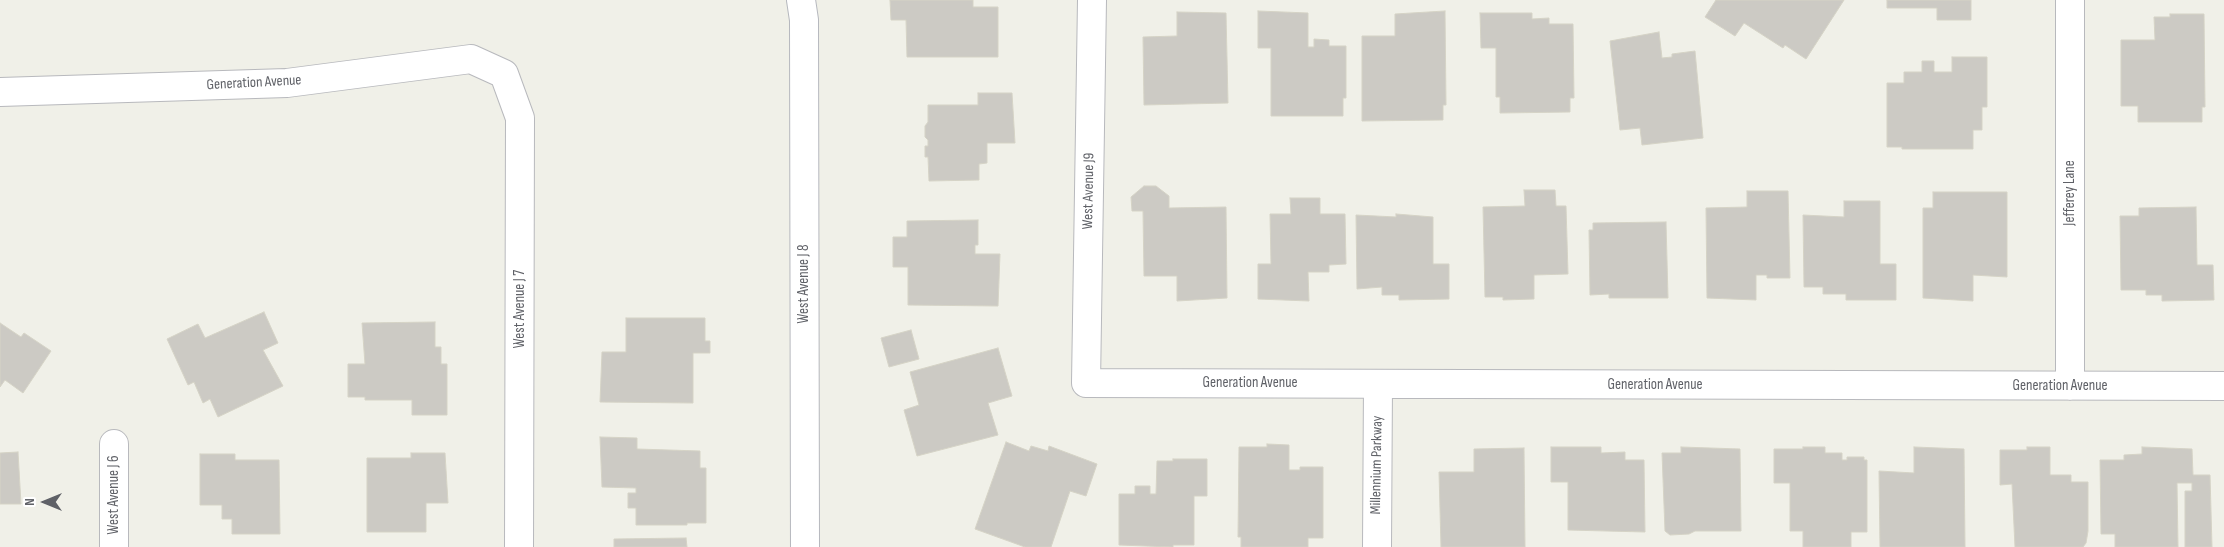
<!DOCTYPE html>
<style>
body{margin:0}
#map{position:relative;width:2224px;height:547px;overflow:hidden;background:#f0f0e8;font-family:"Sofia Sans Condensed",sans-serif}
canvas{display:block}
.north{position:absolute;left:20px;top:477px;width:50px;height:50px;-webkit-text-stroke:4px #fff;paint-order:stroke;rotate:270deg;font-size:14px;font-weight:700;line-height:20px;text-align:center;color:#5f6167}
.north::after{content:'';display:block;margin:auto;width:18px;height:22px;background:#5f6167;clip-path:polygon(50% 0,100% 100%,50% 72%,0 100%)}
</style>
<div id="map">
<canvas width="2224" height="547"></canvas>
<div class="north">N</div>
</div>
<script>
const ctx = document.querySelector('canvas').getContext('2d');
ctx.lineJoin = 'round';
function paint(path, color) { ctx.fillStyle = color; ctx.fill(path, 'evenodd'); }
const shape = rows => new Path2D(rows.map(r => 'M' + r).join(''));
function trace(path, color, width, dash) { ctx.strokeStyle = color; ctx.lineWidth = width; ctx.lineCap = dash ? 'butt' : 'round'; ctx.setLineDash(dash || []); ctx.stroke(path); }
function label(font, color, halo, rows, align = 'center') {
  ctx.font = font + ' "Sofia Sans Condensed",sans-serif'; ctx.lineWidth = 4.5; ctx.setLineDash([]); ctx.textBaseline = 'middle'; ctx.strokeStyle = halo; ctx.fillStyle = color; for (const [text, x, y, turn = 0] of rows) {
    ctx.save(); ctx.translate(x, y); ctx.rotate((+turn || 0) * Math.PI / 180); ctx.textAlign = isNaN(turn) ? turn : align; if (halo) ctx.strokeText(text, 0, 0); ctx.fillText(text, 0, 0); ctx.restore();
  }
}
const building = shape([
 [890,0,973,0,973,7,998,7,998,57,907,57,906,20,891,20,890,0],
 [1716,0,1844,0,1806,59,1785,45,1783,48,1744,23,1735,36,1705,17,1716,0],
 [1887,0,1971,0,1971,20,1937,20,1937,8,1887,8,1887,0],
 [1258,11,1308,13,1308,47,1314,47,1314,39,1329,40,1329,46,1346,46,1346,98,1343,98,1343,116,1271,116,1271,48,1258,48,1258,11],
 [1445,11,1446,105,1443,105,1443,120,1362,121,1362,36,1395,36,1395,14,1445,11],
 [1177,12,1226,13,1228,103,1144,105,1143,37,1177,36,1177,12],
 [1480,13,1532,13,1532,19,1549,18,1549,24,1573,24,1574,98,1570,98,1570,112,1500,113,1500,97,1496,97,1496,48,1481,48,1480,13],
 [2170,14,2204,14,2205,107,2202,107,2202,122,2138,122,2138,106,2121,106,2121,40,2155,40,2154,17,2170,17,2170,14],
 [1659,32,1662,58,1672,57,1672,54,1695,51,1703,138,1642,145,1640,128,1620,130,1610,41,1659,32],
 [1952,57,1987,57,1987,107,1982,107,1982,130,1973,130,1973,149,1902,149,1902,147,1887,147,1887,83,1904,83,1904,72,1922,72,1922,61,1934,61,1934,72,1952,72,1952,57],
 [978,93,1012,93,1015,143,987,143,987,163,979,164,979,180,929,181,928,157,925,157,925,146,928,146,928,140,925,137,925,126,928,122,928,105,978,105,978,93],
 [1144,186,1156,186,1169,196,1169,208,1226,207,1227,298,1177,301,1177,276,1144,276,1143,211,1132,211,1131,197,1144,186],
 [1524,190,1555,190,1556,206,1566,206,1568,274,1534,275,1534,299,1503,300,1503,297,1485,297,1483,207,1525,206,1524,190],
 [1747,191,1788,191,1790,278,1767,278,1767,275,1756,275,1756,300,1707,298,1706,208,1747,207,1747,191],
 [1933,192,2007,192,2007,277,1973,275,1973,301,1923,298,1923,208,1933,208,1933,192],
 [1290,198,1320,198,1320,214,1345,214,1346,264,1329,265,1329,272,1308,272,1309,301,1258,299,1258,264,1271,264,1270,214,1291,214,1290,198],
 [1844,201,1880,201,1880,264,1896,264,1896,300,1846,300,1846,294,1823,294,1823,287,1804,287,1803,215,1844,217,1844,201],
 [2196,207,2197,265,2213,265,2214,300,2162,301,2162,295,2146,295,2146,290,2121,290,2120,216,2139,216,2139,208,2196,207],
 [1396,214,1433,217,1433,264,1449,264,1449,299,1399,300,1399,295,1382,295,1382,287,1357,289,1356,215,1396,217,1396,214],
 [978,220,978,245,975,245,975,254,1000,254,998,306,908,305,908,267,893,267,893,237,907,237,907,221,978,220],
 [1666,222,1668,298,1609,298,1609,294,1590,295,1589,230,1593,230,1593,223,1666,222],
 [264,312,278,343,263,350,283,386,218,417,210,399,203,403,194,382,188,385,167,339,198,324,205,338,264,312],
 [626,318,705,318,705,341,710,341,710,353,693,353,693,403,600,402,602,352,626,352,626,318],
 [435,322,435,347,441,347,441,364,447,364,447,415,412,415,412,400,365,400,365,397,348,397,348,364,365,364,362,323,435,322],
 [0,323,21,337,24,333,51,351,23,393,5,380,0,387,0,323],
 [911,330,919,359,889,367,881,338,911,330],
 [998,348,1012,396,988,403,998,435,917,456,904,410,919,405,910,372,998,348],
 [600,437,637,438,637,449,700,451,700,468,706,468,706,523,687,523,687,525,636,525,636,508,628,508,628,493,636,493,636,488,602,487,600,437],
 [1006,442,1029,451,1031,446,1048,451,1049,446,1097,464,1086,496,1070,491,1051,547,1025,547,975,529,1006,442],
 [1267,444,1289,445,1289,470,1300,470,1300,467,1323,467,1323,538,1308,538,1308,547,1241,547,1241,537,1238,537,1239,447,1267,447,1267,444],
 [1551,447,1601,447,1601,453,1625,452,1625,460,1644,460,1645,532,1568,530,1568,482,1551,482,1551,447],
 [1681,447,1740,449,1741,531,1695,531,1689,534,1670,535,1665,531,1662,453,1681,453,1681,447],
 [1803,447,1825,447,1825,453,1842,453,1842,460,1847,460,1847,457,1864,457,1864,460,1867,460,1867,532,1851,532,1851,547,1803,547,1803,531,1790,531,1790,483,1774,483,1774,449,1803,449,1803,447],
 [1914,447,1964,449,1965,547,1880,547,1879,471,1914,473,1914,447],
 [2027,447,2050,447,2050,475,2071,475,2071,482,2088,482,2088,531,2086,543,2083,547,2015,547,2012,484,2000,485,2000,450,2027,450,2027,447],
 [2142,447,2192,449,2193,475,2210,475,2212,547,2185,547,2185,491,2192,491,2192,483,2177,483,2178,547,2115,547,2115,534,2101,534,2100,460,2124,460,2124,455,2142,454,2142,447],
 [1524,448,1525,547,1441,547,1439,472,1474,472,1474,449,1524,448],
 [18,452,21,504,0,504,0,453,18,452],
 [411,453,445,453,448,503,426,503,426,532,367,532,367,458,411,458,411,453],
 [200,454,235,454,235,460,279,460,280,534,232,534,232,519,222,519,222,505,200,505,200,454],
 [1173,459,1207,459,1207,496,1194,496,1194,545,1173,545,1173,547,1119,545,1119,494,1135,494,1135,486,1150,486,1150,494,1156,494,1157,461,1173,461,1173,459],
 [686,538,687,547,614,547,614,539,686,538]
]);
const street = shape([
 [1092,0,1086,383,2224,386],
 [2070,0,2070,386],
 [0,92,287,83,471,59,504,74,520,118,519,547],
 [114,444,114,547],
 [1377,547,1378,384]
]);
const secondary = shape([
 [801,0,804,20,805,547]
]);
const streetNames = [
 ["Generation Avenue",254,83,-3],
 ["West Avenue J9",1089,191,-89],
 ["Jefferey Lane",2070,193,-90],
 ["West Avenue J 8",804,284,-90],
 ["West Avenue J 7",520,309,-90],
 ["Generation Avenue",1250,383],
 ["Generation Avenue",1655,385],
 ["Generation Avenue",2060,386],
 ["Millennium Parkway",1377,465,-89],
 ["West Avenue J 6",114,495,-90]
];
paint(building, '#cccac4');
trace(building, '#d5d3c6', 1);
trace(street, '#b8b9bd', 30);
trace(secondary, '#b6b8be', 30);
trace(street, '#fff', 28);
trace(secondary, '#fff', 28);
label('15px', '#5f6167', '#fff', streetNames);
</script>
